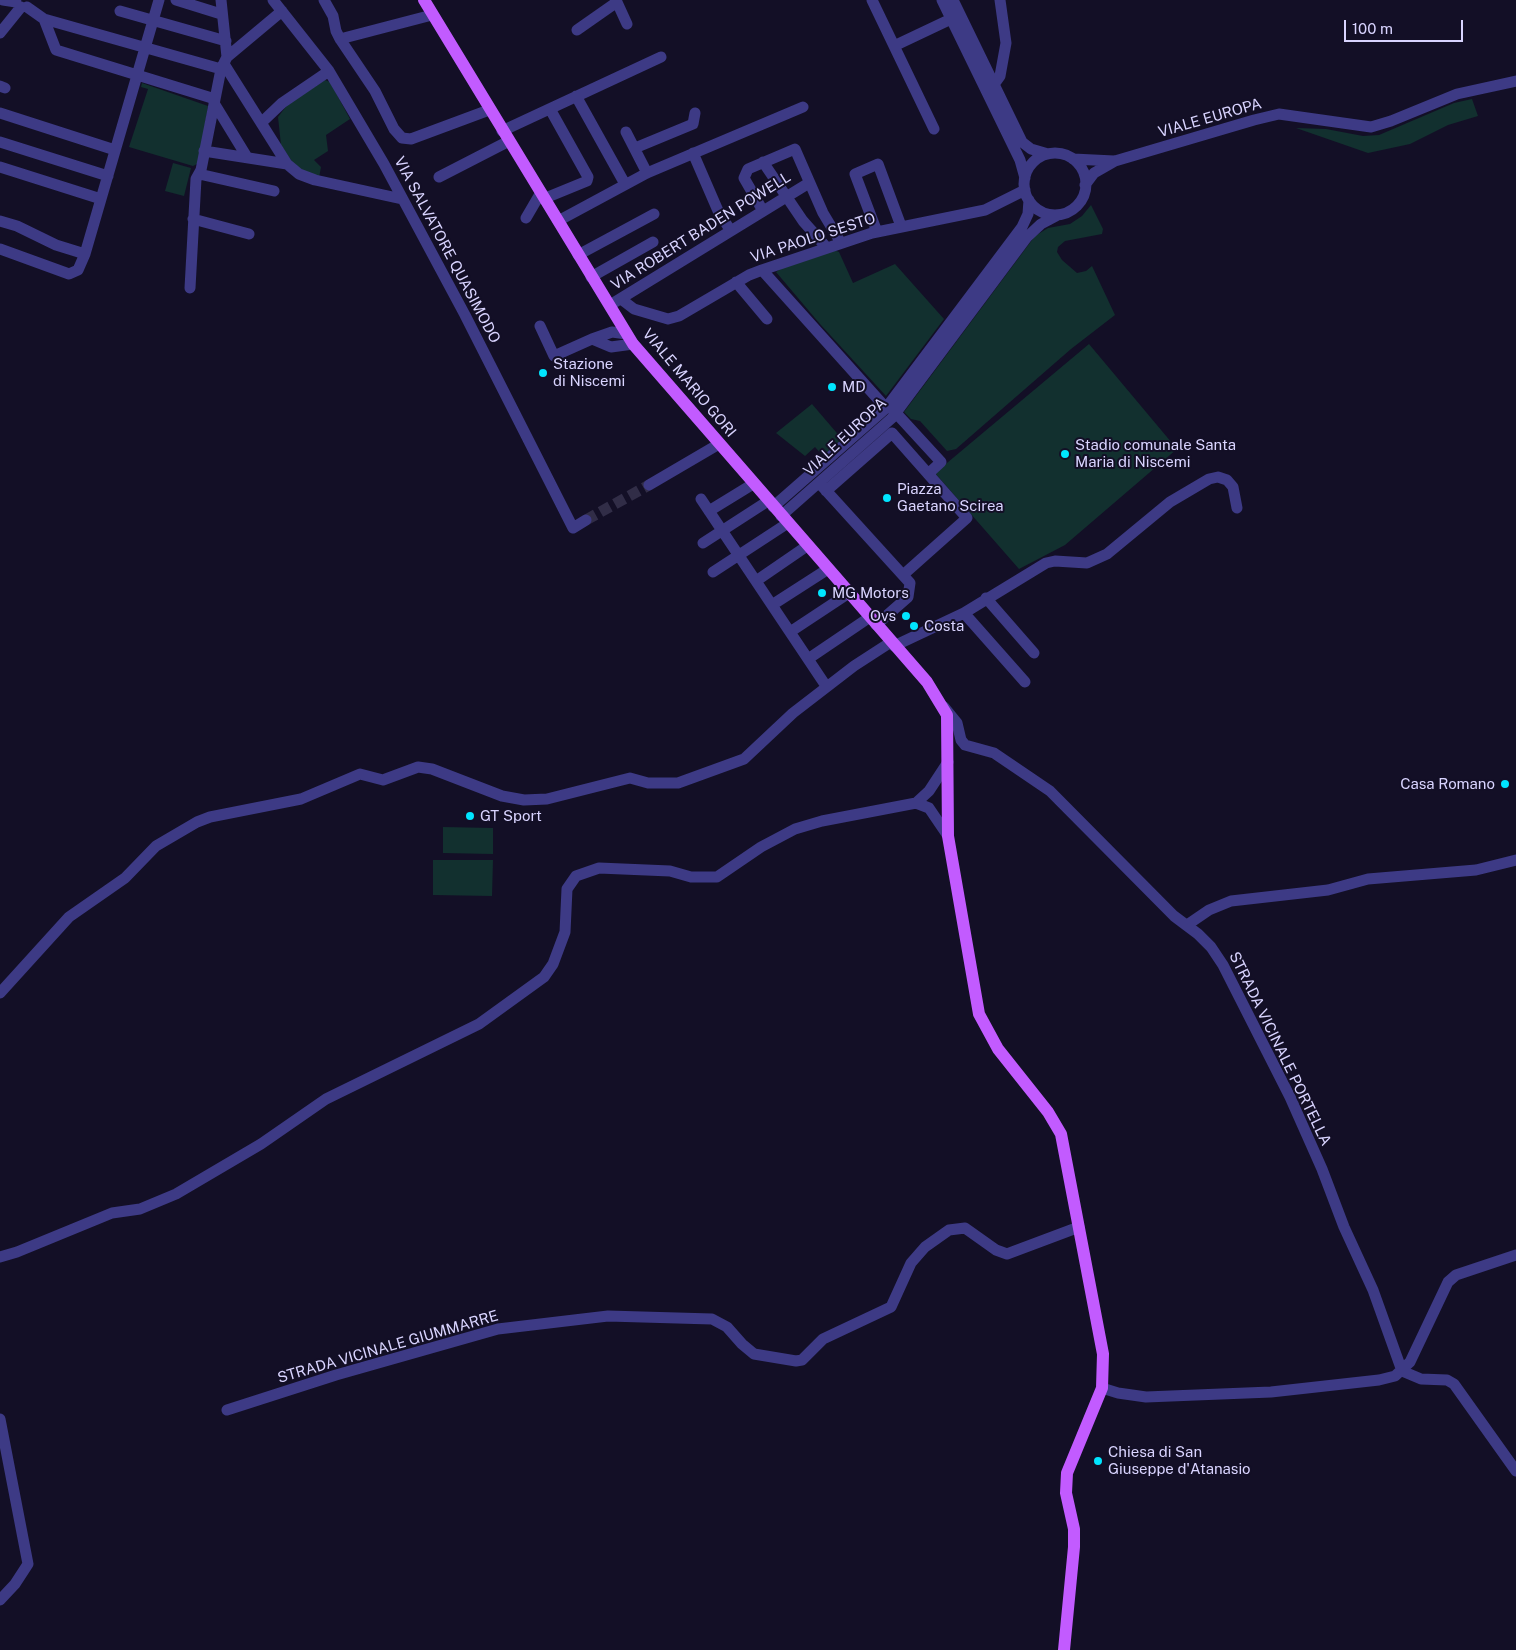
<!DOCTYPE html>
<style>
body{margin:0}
#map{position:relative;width:1516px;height:1650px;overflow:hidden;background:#130f26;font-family:"Public Sans",sans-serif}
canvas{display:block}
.scale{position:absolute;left:1344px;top:20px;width:119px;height:22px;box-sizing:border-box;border:2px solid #d9d4ff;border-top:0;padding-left:6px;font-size:15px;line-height:18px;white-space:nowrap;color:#d9d4ff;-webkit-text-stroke:4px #130f26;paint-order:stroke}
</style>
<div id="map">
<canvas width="1516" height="1650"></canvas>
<div class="scale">100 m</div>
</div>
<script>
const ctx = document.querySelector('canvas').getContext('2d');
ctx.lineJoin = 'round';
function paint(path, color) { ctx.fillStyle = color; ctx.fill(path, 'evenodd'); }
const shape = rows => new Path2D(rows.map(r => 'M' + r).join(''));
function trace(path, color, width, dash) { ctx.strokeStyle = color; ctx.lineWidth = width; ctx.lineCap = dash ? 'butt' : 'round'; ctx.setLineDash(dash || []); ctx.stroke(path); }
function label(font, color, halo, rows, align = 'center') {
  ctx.font = font + ' "Public Sans",sans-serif'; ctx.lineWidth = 4; ctx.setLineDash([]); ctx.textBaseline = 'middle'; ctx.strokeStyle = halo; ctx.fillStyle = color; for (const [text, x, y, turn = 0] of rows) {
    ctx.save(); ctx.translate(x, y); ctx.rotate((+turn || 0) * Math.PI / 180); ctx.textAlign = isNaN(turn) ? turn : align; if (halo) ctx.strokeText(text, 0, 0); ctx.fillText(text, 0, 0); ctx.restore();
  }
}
const green = shape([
 [325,80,330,82,350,119,326,135,328,151,314,160,321,167,319,178,303,171,293,163,281,145,278,117,288,104],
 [142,83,208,106,199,163,193,166,129,147,148,89,141,87],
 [1472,99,1478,116,1448,125,1410,144,1368,153,1296,128,1326,129,1363,136,1379,135,1454,103],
 [173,163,191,168,184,196,165,191],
 [1091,205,1103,229,1102,234,1065,241,1058,247,1057,252,1062,260,1077,273,1086,271,1092,266,1115,315,1071,349,956,449,947,451,920,421,911,419,904,412,1035,236,1048,228,1070,224,1082,216],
 [834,250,839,252,853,283,895,264,944,319,886,396,820,324,776,272,787,265],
 [1089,344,1177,449,1065,545,1019,569,935,473],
 [812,404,842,439,823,456,815,447,805,456,776,433],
 [443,827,493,828,493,854,443,853],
 [433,860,493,860,492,896,433,895]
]);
const minorTunnel = shape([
 [586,520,649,485]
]);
const minor = shape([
 [3,0,16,2],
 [176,0,221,14],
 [273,0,329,71,384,164,465,315,573,528,586,520],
 [324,0,333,16,336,31,340,39,375,91,394,129,402,138,411,139,489,110],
 [616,0,627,24],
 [872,0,934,129],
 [942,0,1020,160,1025,178],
 [953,0,1022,142,1031,149,1048,154],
 [27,7,44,19,221,69],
 [120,11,226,41],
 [44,19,56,50,215,99],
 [577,30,617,2],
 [0,33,21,7],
 [340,39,432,15],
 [894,46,951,19],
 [227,57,282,11],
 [224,64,287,164],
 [995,83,1000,76,1006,43,1000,0],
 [0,86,5,88],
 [576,96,625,184],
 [214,103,247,157],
 [0,113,115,150],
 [261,123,282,103,329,71],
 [502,131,661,57],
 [626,132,647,173],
 [0,142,108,176],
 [635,148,693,124,695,113],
 [204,151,287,164,299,174,315,180,402,199],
 [693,153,719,213,731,231],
 '1024 184a31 31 0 1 1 62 0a31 31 0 1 1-62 0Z',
 [1073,159,1114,161],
 [763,162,803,221,827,248],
 [0,167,101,199],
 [199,174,274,191],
 [439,177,509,141],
 [1085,185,1094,173,1115,161,1254,120,1279,114,1371,127,1391,121,1457,94,1516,81],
 [543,199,587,181,588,177,550,109],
 [763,211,744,178,748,169,795,149,823,213,841,243],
 [526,218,540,194],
 [193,219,249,234],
 [0,221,17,226,56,245,85,254],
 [558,221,647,173,803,107],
 [877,232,855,174,878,164,901,226],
 [0,249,69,274,78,270,85,254,159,0],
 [578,255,654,214],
 [762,270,886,408],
 [591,277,653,242],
 [736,282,767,319],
 [190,288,196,179,201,170,221,69,227,57,221,0],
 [621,299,634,309,668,319,679,316,749,275,762,270,872,233,985,210,1025,190],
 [615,302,809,183],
 [540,326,554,356,592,339,612,332,627,334],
 [592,339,611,347,633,344],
 [896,413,941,462,928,474],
 [649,485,719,444],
 [821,485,910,583,908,597,876,625],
 [826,491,892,433,967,518,903,575],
 [701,499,826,686],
 [773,507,886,408,1022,227,1028,214,1029,200],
 [709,511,753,484],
 [781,516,892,418,1027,237,1041,224,1058,215],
 [703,543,768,501],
 [713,572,788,523],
 [756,581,807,546],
 [986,598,1034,653],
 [772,605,828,569],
 [964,613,1025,682],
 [790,632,849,593],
 [894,646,964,613,1046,563,1055,561,1087,563,1107,554,1170,502,1209,479,1218,477,1227,480,1233,487,1237,508],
 [808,659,870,617],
 [944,707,957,723,961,740,965,745,994,753,1050,791,1174,916,1198,934,1211,947,1223,965,1290,1097,1322,1169,1344,1227,1373,1290,1402,1371,1421,1379,1447,1380,1454,1384,1516,1471],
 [916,803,929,791,948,762],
 [1187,925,1209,910,1231,901,1328,890,1368,879,1476,870,1516,860],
 [0,993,69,917,125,878,156,846,197,822,210,817,301,799,360,774,383,780,418,767,432,769,502,796,524,800,547,799,630,778,648,783,678,783,744,759,793,713,854,666,891,642],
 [0,1257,17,1252,112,1213,140,1209,176,1194,261,1144,326,1099,479,1024,544,977,553,964,565,932,567,889,576,876,599,868,670,871,691,877,717,877,761,847,795,829,822,821,916,803,929,808,948,836],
 [1102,1388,1118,1393,1146,1397,1271,1392,1379,1380,1395,1376,1410,1362,1448,1282,1456,1275,1516,1255],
 [227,1410,336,1375,498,1329,608,1316,712,1319,727,1327,742,1344,754,1354,796,1361,802,1360,823,1339,891,1307,911,1263,925,1247,949,1230,965,1228,996,1250,1007,1254,1079,1227],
 [0,1419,28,1564,15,1584,0,1600]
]);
const major = shape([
 [424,0,633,344,927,682,947,715,948,836,979,1014,998,1049,1048,1112,1061,1134,1103,1354,1102,1388,1067,1473,1066,1493,1074,1529,1074,1547,1064,1650]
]);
const markers = [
 [543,373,5,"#00e5ff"],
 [832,387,5,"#00e5ff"],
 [1065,454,5,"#00e5ff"],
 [887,498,5,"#00e5ff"],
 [822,593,5,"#00e5ff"],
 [906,616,5,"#00e5ff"],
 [914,626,5,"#00e5ff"],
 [1505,784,5,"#00e5ff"],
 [470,816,5,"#00e5ff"],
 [1098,1461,5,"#00e5ff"]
];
const streetNames = [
 ["VIALE EUROPA",1210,118,-16],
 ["VIA ROBERT BADEN POWELL",701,231,-32],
 ["VIA PAOLO SESTO",813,238,-18],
 ["VIA SALVATORE QUASIMODO",447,250,62],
 ["VIALE MARIO GORI",689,383,50],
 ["VIALE EUROPA",845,437,-43],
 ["STRADA VICINALE PORTELLA",1280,1049,64],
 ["STRADA VICINALE GIUMMARRE",388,1347,-16]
];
const poiNames = [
 ["Stazione",553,364],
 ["di Niscemi",553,381],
 ["MD",842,387],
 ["Stadio comunale Santa",1075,445],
 ["Maria di Niscemi",1075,462],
 ["Piazza",897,489],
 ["Gaetano Scirea",897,506],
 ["MG Motors",832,593],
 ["Ovs",896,616,"right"],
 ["Costa",924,626],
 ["Casa Romano",1495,784,"right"],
 ["GT Sport",480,816],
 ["Chiesa di San",1108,1452],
 ["Giuseppe d'Atanasio",1108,1469]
];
paint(green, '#12302f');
trace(minorTunnel, '#312d47', 11, [11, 5.5]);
trace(minor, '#3d3a85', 11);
trace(major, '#c25bff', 12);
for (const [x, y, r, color] of markers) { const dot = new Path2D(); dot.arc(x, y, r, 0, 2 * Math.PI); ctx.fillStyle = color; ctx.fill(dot); trace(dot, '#130f26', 2); }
label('15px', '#d9d4ff', '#130f26', streetNames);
label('15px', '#d9d4ff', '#130f26', poiNames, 'left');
</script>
